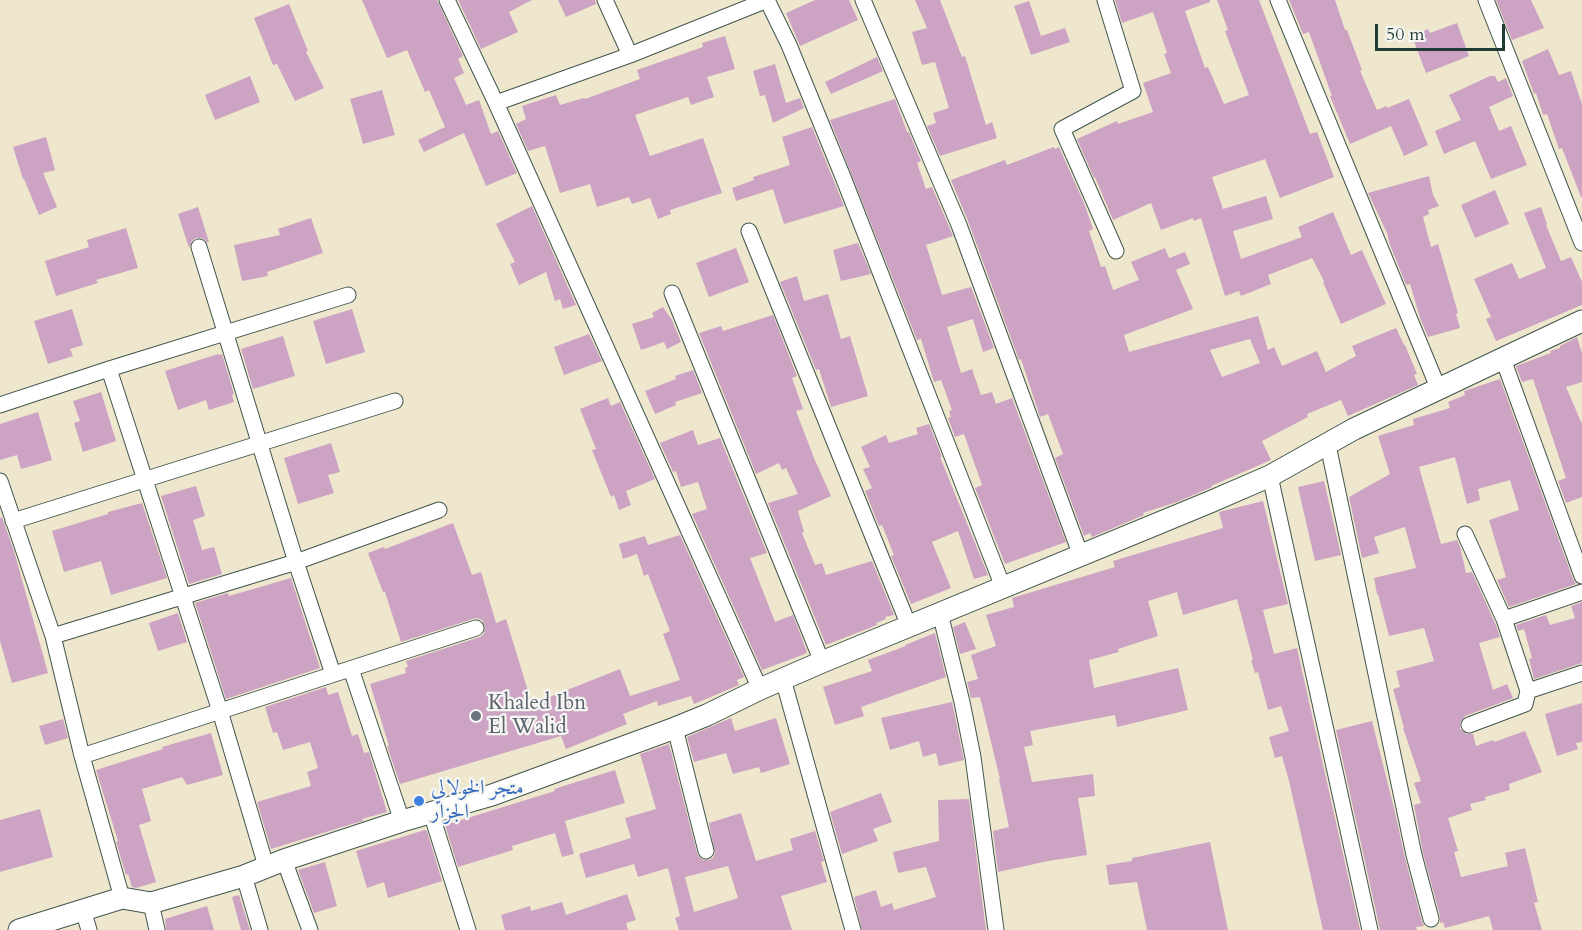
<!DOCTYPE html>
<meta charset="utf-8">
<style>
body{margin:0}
#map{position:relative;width:1582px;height:930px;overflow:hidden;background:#eee6cd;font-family:Cardo,serif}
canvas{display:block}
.scale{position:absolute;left:1375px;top:24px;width:130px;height:27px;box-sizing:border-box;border:3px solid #1f3d34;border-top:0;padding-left:8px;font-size:18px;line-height:21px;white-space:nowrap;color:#1f3d34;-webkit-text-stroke:4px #f6f6f2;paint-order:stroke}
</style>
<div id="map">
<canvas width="1582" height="930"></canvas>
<div class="scale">50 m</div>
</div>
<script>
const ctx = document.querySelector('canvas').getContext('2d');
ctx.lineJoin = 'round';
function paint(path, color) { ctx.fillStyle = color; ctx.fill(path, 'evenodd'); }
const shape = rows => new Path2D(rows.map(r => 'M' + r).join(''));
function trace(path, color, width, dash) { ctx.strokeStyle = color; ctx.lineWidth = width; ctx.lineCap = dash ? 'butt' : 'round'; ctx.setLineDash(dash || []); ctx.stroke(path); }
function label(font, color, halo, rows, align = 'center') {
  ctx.font = font + ' Cardo,Amiri,serif'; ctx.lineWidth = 4.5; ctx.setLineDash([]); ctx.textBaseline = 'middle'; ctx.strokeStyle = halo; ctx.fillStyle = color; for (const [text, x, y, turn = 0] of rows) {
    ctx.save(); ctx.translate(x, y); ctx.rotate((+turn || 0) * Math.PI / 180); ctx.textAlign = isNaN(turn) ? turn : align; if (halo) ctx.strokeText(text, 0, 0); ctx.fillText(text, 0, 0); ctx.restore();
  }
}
const building = shape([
 [362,0,437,0,463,56,458,59,464,73,454,78,466,105,479,100,491,134,498,131,517,173,486,186,464,133,424,152,418,140,445,127,429,90,425,92,407,50,387,58],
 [458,0,532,0,509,12,518,32,481,49],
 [558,0,595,0,596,4,566,17],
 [815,0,849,0,858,20,800,46,786,13],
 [915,0,940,0,962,57,965,56,986,125,992,122,997,138,940,156,927,126,936,123,933,113,949,108,935,62,922,65,912,32,927,28],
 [1115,0,1210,0,1210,2,1185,11,1205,68,1208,67,1224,104,1249,95,1225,31,1228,30,1217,0,1259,0,1310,134,1317,132,1334,177,1280,198,1265,159,1212,177,1223,209,1266,196,1273,219,1233,231,1241,259,1302,237,1298,227,1333,212,1351,255,1362,250,1386,304,1341,324,1323,282,1324,281,1312,258,1268,275,1271,284,1241,296,1239,291,1225,296,1201,218,1194,221,1193,218,1161,230,1151,203,1113,220,1095,177,1094,178,1077,139,1117,121,1118,124,1153,112,1143,83,1171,73,1164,54,1167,53,1153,12,1122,23],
 [1289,0,1335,0,1345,30,1347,30,1362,70,1360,71,1377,110,1387,106,1387,108,1409,99,1428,145,1404,156,1391,126,1350,144,1330,96,1332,96,1309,32,1303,34],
 [1496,0,1531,0,1544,28,1512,40],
 [1029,1,1041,36,1065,28,1070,42,1031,55,1014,6],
 [289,4,308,51,306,52,324,88,295,101,277,64,273,65,254,18],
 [1457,23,1469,56,1426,73,1412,36,1428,29,1430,33],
 [725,36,735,69,707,77,714,97,691,105,688,97,635,115,650,156,703,138,722,193,670,210,671,214,658,219,650,198,632,204,629,197,597,207,590,184,560,193,545,146,528,151,516,124,526,119,522,106,556,95,560,105,584,98,585,99,640,79,637,70,703,47,702,43],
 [1548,49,1559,75,1571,71,1582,104,1582,197,1581,197,1562,148,1559,149,1547,114,1543,115,1536,93,1534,94,1522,61],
 [877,57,883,71,831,94,825,82],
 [775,64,786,103,800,98,804,108,773,123,765,95,760,96,753,71],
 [250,76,260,102,215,120,205,95],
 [1490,76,1495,76,1498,82,1506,78,1513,96,1489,107,1499,131,1511,126,1527,165,1491,179,1475,141,1444,154,1435,131,1461,120,1449,95],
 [382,90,395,135,363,144,350,99],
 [895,99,907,132,909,132,921,161,917,163,926,189,932,187,953,236,926,245,942,295,971,287,994,348,983,352,973,319,947,327,961,373,972,369,981,395,992,392,996,404,1012,398,1066,542,1005,564,975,488,982,485,964,434,955,437,948,418,951,417,949,411,952,410,941,380,934,382,921,339,917,340,830,120],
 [812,127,844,206,784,224,773,189,736,201,732,188,754,180,753,177,790,165,782,137],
 [46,137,55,170,43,173,57,207,39,215,24,179,23,179,13,147],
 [1054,147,1055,149,1059,147,1084,203,1093,229,1089,231,1101,267,1105,266,1113,290,1139,280,1131,262,1165,248,1169,258,1185,252,1190,264,1176,270,1193,309,1124,335,1129,352,1258,316,1268,350,1274,347,1282,366,1317,351,1326,372,1356,356,1352,346,1396,328,1404,345,1405,345,1417,374,1414,375,1418,385,1348,416,1341,400,1307,414,1308,417,1262,441,1271,460,1211,486,1212,487,1177,502,1143,513,1144,515,1092,537,1090,533,1084,536,1055,458,1063,454,1048,414,1040,417,1021,359,1019,360,968,221,951,180,1005,160,1007,165],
 [1250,339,1260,363,1222,377,1210,350],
 [1429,176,1433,195,1439,206,1428,210,1429,214,1423,217,1431,247,1438,244,1458,313,1456,314,1460,328,1428,337,1420,318,1410,284,1406,285,1390,245,1387,233,1368,193],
 [1495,190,1509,224,1475,238,1461,205],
 [532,206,576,305,563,309,560,299,555,301,546,272,519,285,510,264,515,262,496,224],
 [198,207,209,242,207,242,202,238,196,238,192,241,189,248,178,214],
 [1541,207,1547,224,1546,225,1561,261,1571,257,1582,282,1582,305,1496,341,1486,319,1491,317,1474,279,1512,263,1519,279,1546,268,1524,213],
 [311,218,323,253,267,272,268,276,242,281,234,245,280,235,278,229],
 [126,228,138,268,96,280,98,283,56,296,45,261,89,247,87,240],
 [858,243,871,274,841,281,833,250],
 [736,248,749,282,709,297,696,263],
 [797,276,804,301,828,294,841,339,850,336,868,396,831,407,819,369,816,370,780,282],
 [663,307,672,320,681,342,667,349,664,342,641,350,632,324,654,317,652,313],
 [72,309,83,345,70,349,73,356,48,364,34,321],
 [352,309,365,352,326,364,313,321],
 [773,315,797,376,792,378,803,409,796,411,814,458,831,496,798,511,804,532,802,533,815,565,822,563,826,575,872,561,894,615,885,617,886,619,876,623,877,625,826,645,768,503,798,494,786,468,782,470,779,463,756,474,699,333,721,326,723,331],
 [589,334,602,361,564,375,554,347],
 [283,336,295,376,253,389,241,349],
 [1577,337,1582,353,1582,382,1566,387,1582,424,1582,497,1566,503,1558,481,1566,478,1533,379,1522,382,1516,366,1551,353,1550,351,1560,348,1560,346],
 [218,354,219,355,222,354,234,394,232,395,234,402,209,410,206,400,178,410,165,371],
 [693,370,702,393,675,402,676,405,655,414,645,391,676,379,675,376],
 [1500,379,1573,579,1576,584,1509,607,1497,580,1506,577,1489,520,1519,510,1510,480,1478,489,1480,500,1467,504,1455,457,1419,467,1441,544,1457,540,1460,546,1466,573,1472,572,1495,623,1500,637,1479,643,1493,690,1507,684,1513,698,1465,716,1460,723,1460,729,1467,734,1473,734,1476,746,1493,740,1494,742,1525,731,1542,772,1509,784,1510,790,1485,797,1486,800,1470,804,1472,810,1448,818,1458,851,1454,852,1461,877,1508,866,1505,853,1525,848,1538,902,1534,903,1542,930,1493,930,1489,916,1445,928,1443,922,1440,923,1440,916,1423,853,1414,805,1421,803,1414,783,1421,781,1403,728,1404,728,1393,689,1400,687,1396,671,1434,661,1424,628,1389,636,1378,594,1377,594,1374,578,1416,568,1405,527,1374,537,1379,553,1362,558,1349,497,1390,474,1378,436,1414,425,1413,419,1450,408,1448,402,1465,395,1464,391],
 [101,392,116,441,83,452,74,423,80,421,73,401],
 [608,398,611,406,620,402,655,479,626,491,631,505,619,510,614,495,611,497,592,450,596,449,580,409],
 [38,412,52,460,21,469,17,455,0,460,0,424],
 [929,424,942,457,940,457,988,575,974,579,958,531,932,542,951,588,911,604,891,556,894,555,882,525,879,526,865,491,872,488,863,469,870,467,861,447,886,435,889,443,918,434,916,428],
 [693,430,698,445,720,438,767,553,750,558,775,622,793,615,807,652,805,654,762,670,692,514,707,509,698,482,681,487,676,471,673,472,660,443],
 [331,443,340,472,328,475,334,493,298,504,284,458],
 [1324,481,1341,555,1315,561,1298,487],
 [196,486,205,516,193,520,202,550,214,547,222,574,189,584,161,496],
 [1263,501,1288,604,1263,610,1274,654,1297,648,1360,930,1323,930,1289,781,1282,756,1275,758,1269,737,1289,731,1281,706,1268,710,1258,672,1255,673,1251,660,1253,660,1237,599,1183,615,1177,592,1148,601,1158,636,1118,649,1119,652,1089,660,1094,688,1178,668,1188,710,1117,727,1115,715,1030,731,1033,745,1024,747,1032,782,1093,774,1095,796,1078,798,1087,855,1048,861,998,872,993,831,1009,827,999,779,1000,779,980,697,971,698,967,682,978,679,971,655,996,646,986,615,1014,607,1012,598,1115,567,1113,561,1223,528,1219,512],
 [142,503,167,578,111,595,101,561,64,572,52,531,108,514,108,512],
 [2,517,14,551,48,673,12,683,0,641,0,518],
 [453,523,472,575,481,572,496,623,506,619,532,704,620,669,630,696,680,680,663,634,670,631,648,574,644,576,637,554,623,559,619,544,645,536,648,545,680,535,744,677,737,680,739,685,694,704,691,696,658,706,657,701,623,714,627,724,566,749,561,736,400,784,387,746,389,746,370,684,406,673,405,668,408,667,406,661,480,637,484,634,485,626,482,620,477,618,473,619,401,642,385,592,383,592,368,553,384,547,385,549],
 [291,578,320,668,226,699,195,603,228,593,229,596],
 [1582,602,1582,663,1534,679,1529,659,1532,658,1524,629,1518,631,1516,625,1546,615,1550,625,1575,618,1571,606],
 [178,613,187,642,158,651,149,623],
 [965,622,976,649,960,654,953,627],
 [935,633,946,677,861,707,864,716,835,725,823,687,872,671,868,660,906,646,905,645],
 [326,687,328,695,338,692,352,736,358,734,364,753,369,752,387,812,362,819,363,821,352,824,271,849,257,802,311,786,307,772,318,768,310,742,283,750,277,732,273,733,265,707],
 [952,702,964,760,939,766,936,753,923,757,919,741,890,750,881,718],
 [1582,703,1582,742,1576,743,1578,749,1557,756,1545,714],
 [731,718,735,731,776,718,790,764,761,773,759,767,733,774,726,753,694,762,687,737],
 [63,719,68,738,45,745,39,726],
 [1372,721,1395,812,1405,858,1422,922,1424,926,1416,927,1417,930,1380,930,1336,730],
 [211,733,223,775,187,785,182,777,142,789,151,821,139,825,156,882,136,888,132,887,128,874,126,875,116,842,118,841,96,770,163,749,162,747],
 [669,744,697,853,699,857,703,860,709,860,713,858,715,853,709,823,741,813,756,861,793,850,790,839,815,831,824,861,821,862,827,882,781,896,792,930,679,930,675,918,680,916,668,868,638,877,634,864,586,878,579,854,631,838,625,818,656,809,640,754],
 [728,866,738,898,694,912,685,877],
 [615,770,625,803,565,821,574,854,562,857,555,833,512,846,513,850,458,867,445,825,555,791,554,789],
 [881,793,892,822,873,829,878,841,842,854,830,812],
 [969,799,986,930,862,930,854,897,876,890,881,907,892,903,894,910,936,897,926,867,898,873,893,852,939,841,938,800],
 [40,809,53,857,0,872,0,820],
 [425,830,427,831,442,881,388,898,384,882,367,888,356,851],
 [1210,842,1228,930,1147,930,1137,882,1109,885,1106,865,1132,861,1132,858],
 [325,862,337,906,314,913,298,870],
 [627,894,636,920,626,923,628,930,505,930,501,915,530,906,531,911,562,902,566,915],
 [239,895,250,930,241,930,232,897],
 [207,906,214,930,166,930,165,919]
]);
const street = shape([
 [447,0,496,103,760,689],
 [605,0,630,55],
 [767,0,789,45,843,177,1003,587],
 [863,0,959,225,1081,556],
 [1105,0,1133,91,1062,129,1116,251],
 [1278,0,1439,390],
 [1486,0,1582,243],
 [496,103,630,55,767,0],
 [749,231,909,626],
 [199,247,296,562,333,674],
 [672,293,822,662],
 [1503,359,1582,576],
 [109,369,220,711,266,866],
 [0,405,109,369,348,295],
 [1328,445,1414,855,1431,919],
 [1270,476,1370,930],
 [0,481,53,636,82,756,122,898],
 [13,521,395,401],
 [1465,534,1504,619,1528,691,1525,704,1469,725],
 [940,613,962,702,973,757,996,930],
 [1504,619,1582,592],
 [53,636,296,562,439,510],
 [351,669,402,821],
 [783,679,853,930],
 [1528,691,1582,673],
 [675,728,706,851],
 [82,756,476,628],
 [431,813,468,930],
 [284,860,310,930],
 [244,876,260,930],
 [151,903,157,930],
 [83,910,89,930]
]);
const secondary = shape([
 [19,930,122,898,151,903,244,876,284,860,402,821,492,795,675,728,707,715,760,689,822,662,1210,502,1270,476,1354,429,1582,321]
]);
const markers = [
 [476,716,6,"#6b7280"],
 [419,801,6,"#3f7fe0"]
];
const worshipNames = [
 ["Khaled Ibn",488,704],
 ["El Walid",488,728]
];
const shopNames = [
 ["متجر الخولالي",431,789],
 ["الجزار",431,813]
];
paint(building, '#cda3c3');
trace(street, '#3e564b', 17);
trace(secondary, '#3e564b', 23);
trace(street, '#fff', 15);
trace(secondary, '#fff', 21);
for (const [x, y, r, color] of markers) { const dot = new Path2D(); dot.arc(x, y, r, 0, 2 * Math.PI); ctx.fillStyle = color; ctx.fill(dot); trace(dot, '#f6f6f2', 2); }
label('21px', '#5b616d', '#f6f6f2', worshipNames, 'left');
label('21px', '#366cbe', '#f6f6f2', shopNames, 'left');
</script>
